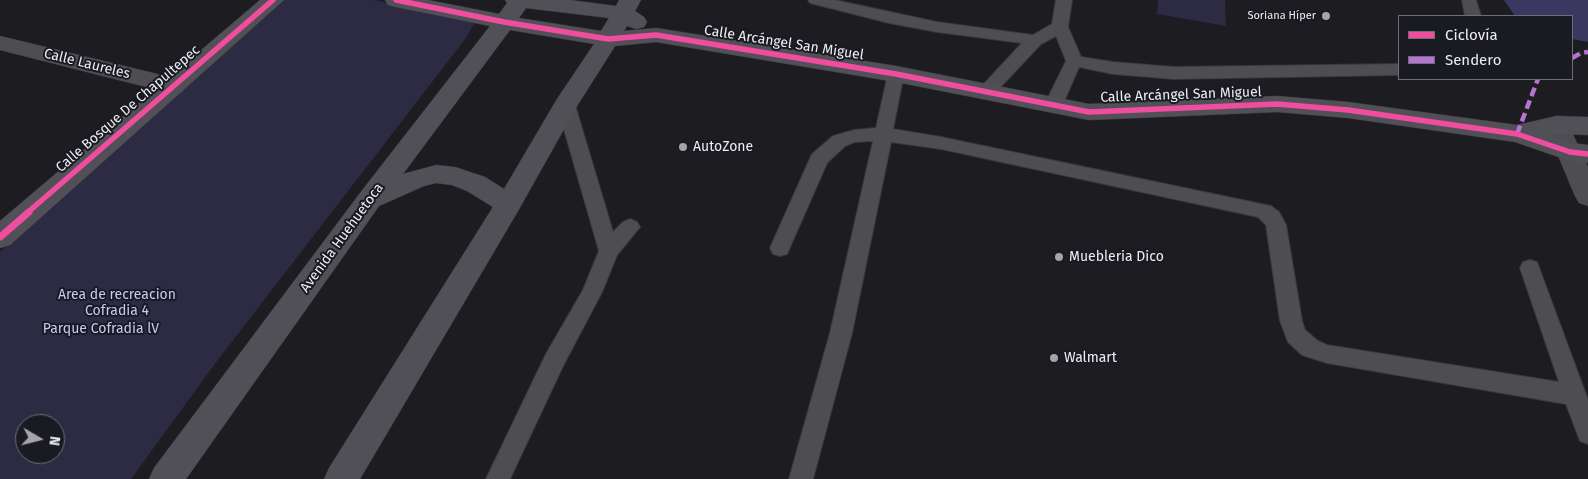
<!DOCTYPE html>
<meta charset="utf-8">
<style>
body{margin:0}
#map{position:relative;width:1588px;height:479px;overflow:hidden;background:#1c1c21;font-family:"Fira Sans",sans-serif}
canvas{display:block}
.legend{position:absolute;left:1398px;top:15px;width:175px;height:65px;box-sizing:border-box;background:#1a1a23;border:1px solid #6e6e76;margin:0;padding:6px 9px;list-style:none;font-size:15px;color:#ededf3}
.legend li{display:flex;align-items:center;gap:10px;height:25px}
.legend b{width:25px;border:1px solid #6e6e76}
.north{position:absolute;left:15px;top:414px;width:50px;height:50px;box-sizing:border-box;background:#1a1a23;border:1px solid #6e6e76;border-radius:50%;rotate:98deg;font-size:14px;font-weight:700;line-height:20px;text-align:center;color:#ededf3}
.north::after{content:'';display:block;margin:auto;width:18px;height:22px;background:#a4a4aa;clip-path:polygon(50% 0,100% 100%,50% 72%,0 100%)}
</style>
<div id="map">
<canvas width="1588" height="479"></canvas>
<ul class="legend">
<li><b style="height:6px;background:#ef4d9e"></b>Ciclovía</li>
<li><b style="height:6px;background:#b673d3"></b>Sendero</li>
</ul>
<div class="north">N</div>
</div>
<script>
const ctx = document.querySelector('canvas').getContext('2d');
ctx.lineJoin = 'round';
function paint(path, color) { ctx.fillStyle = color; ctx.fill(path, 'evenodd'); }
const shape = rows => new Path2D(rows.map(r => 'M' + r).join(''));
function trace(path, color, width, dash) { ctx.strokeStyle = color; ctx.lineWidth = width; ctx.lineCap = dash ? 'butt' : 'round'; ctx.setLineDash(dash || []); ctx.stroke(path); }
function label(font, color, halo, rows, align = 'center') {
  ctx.font = font + ' "Fira Sans",sans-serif'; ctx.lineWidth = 4; ctx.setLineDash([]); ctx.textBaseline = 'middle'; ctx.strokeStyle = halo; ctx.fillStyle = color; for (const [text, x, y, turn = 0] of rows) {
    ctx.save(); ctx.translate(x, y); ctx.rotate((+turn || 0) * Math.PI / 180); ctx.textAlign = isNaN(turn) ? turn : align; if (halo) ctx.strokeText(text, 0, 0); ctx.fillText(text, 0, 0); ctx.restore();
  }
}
const green = shape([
 [279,0,374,0,475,22,466,38,214,365,131,479,0,479,0,252],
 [25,424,55,424,55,454,25,454],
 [1158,0,1225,0,1226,26,1157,14]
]);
const forest = shape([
 [1504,0,1588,0,1588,42,1572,39,1572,16,1515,16]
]);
const lane = shape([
 [808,0,835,0,937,22,1033,35,1052,24,1056,0,1072,0,1068,27,1081,57,1113,62,1174,67,1399,64,1399,75,1174,79,1113,74,1079,67,1062,106,1059,110,1053,112,1047,110,1044,106,1066,61,1056,36,1041,44,993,95,987,97,981,95,978,91,981,87,1022,43,937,32,889,23,810,3,808,0],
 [1462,0,1476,0,1481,16,1465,16,1462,0],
 [896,68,902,70,904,74,893,129,941,137,1271,206,1279,212,1286,225,1302,321,1305,330,1318,341,1327,345,1559,382,1520,268,1523,262,1530,260,1537,262,1588,400,1588,444,1580,441,1566,404,1327,363,1302,355,1288,342,1280,321,1266,225,1258,217,941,149,891,142,852,333,813,479,789,479,830,333,873,141,855,142,845,146,827,163,787,254,780,256,773,254,770,248,812,154,833,136,854,130,876,128,888,74,890,70,896,68],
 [566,99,572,101,575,105,613,232,623,222,630,219,637,222,640,227,617,255,602,292,563,366,510,479,486,479,546,354,583,290,599,251,557,105,560,101,566,99]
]);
const street = shape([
 [0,36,174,78,182,80,186,86,182,92,174,94,0,50,0,36],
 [1557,116,1566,119,1588,167,1588,206,1579,203,1575,196,1545,125,1548,119,1557,116]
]);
const secondary = shape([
 [260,0,284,0,10,245,0,248,0,221,260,0],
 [385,0,428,0,499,14,507,3,505,0,570,0,616,6,619,0,641,0,635,11,644,17,647,22,644,27,636,29,627,26,624,31,656,28,896,66,1089,104,1277,96,1348,102,1517,125,1557,116,1588,117,1588,135,1557,134,1549,135,1572,143,1588,145,1588,163,1570,161,1515,142,1348,118,1277,112,1089,120,896,82,656,42,615,46,577,106,518,211,360,479,324,479,329,468,493,207,467,191,452,185,436,183,424,186,379,206,186,479,149,479,154,468,360,193,490,26,396,7,388,5,385,0],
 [526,8,609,18,601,31,519,18,526,8],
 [510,30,594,44,557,99,504,189,485,177,455,167,436,165,403,174,510,30]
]);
const quiet = shape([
 [1572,58,1581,53,1588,52],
 [1517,134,1538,79]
]);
const cyclewayFar1 = shape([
 [396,0,504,22,608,39,656,35,896,74,1089,112,1277,104,1348,110,1517,134,1570,152,1588,154],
 [27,213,273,0]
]);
const cycleway = shape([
 [0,237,29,212]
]);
const markers = [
 [1326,16,5,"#a4a4aa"],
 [683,147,5,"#a4a4aa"],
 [1059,257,5,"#a4a4aa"],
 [1054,358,5,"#a4a4aa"]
];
const farPoinames = [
 ["Soriana Híper",1316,16]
];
const streetNames = [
 ["Calle Arcángel San Miguel",784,43,9],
 ["Calle Laureles",87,64,14],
 ["Calle Arcángel San Miguel",1181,95,-2],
 ["Calle Bosque De Chapultepec",128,109,-41],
 ["Avenida Huehuetoca",342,238,-54]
];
const poiNames = [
 ["AutoZone",693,147],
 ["Muebleria Dico",1069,257],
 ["Walmart",1064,358]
];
const parkNames = [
 ["Area de recreacion",117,295],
 ["Cofradia 4",117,311],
 ["Parque Cofradia lV",101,329]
];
paint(green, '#2c2b43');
paint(forest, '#3a3761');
trace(lane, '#39383c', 2);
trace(street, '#39383c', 1);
trace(secondary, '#39383c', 1);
paint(lane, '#4d4d52');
paint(street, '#4d4d52');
paint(secondary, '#515057');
trace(quiet, '#b673d3', 4.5, [9, 4.5]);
trace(cyclewayFar1, '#ef4d9e', 5.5);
trace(cycleway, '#ef4d9e', 7);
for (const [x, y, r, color] of markers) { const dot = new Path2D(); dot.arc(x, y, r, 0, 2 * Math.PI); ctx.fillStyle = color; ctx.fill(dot); trace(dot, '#1a1a23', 2); }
label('11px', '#ededf3', '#1a1a23', farPoinames, 'right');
label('14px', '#ededf3', '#1a1a23', streetNames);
label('14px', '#ededf3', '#1a1a23', poiNames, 'left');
label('14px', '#c9c8f7', '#1a1a23', parkNames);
</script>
